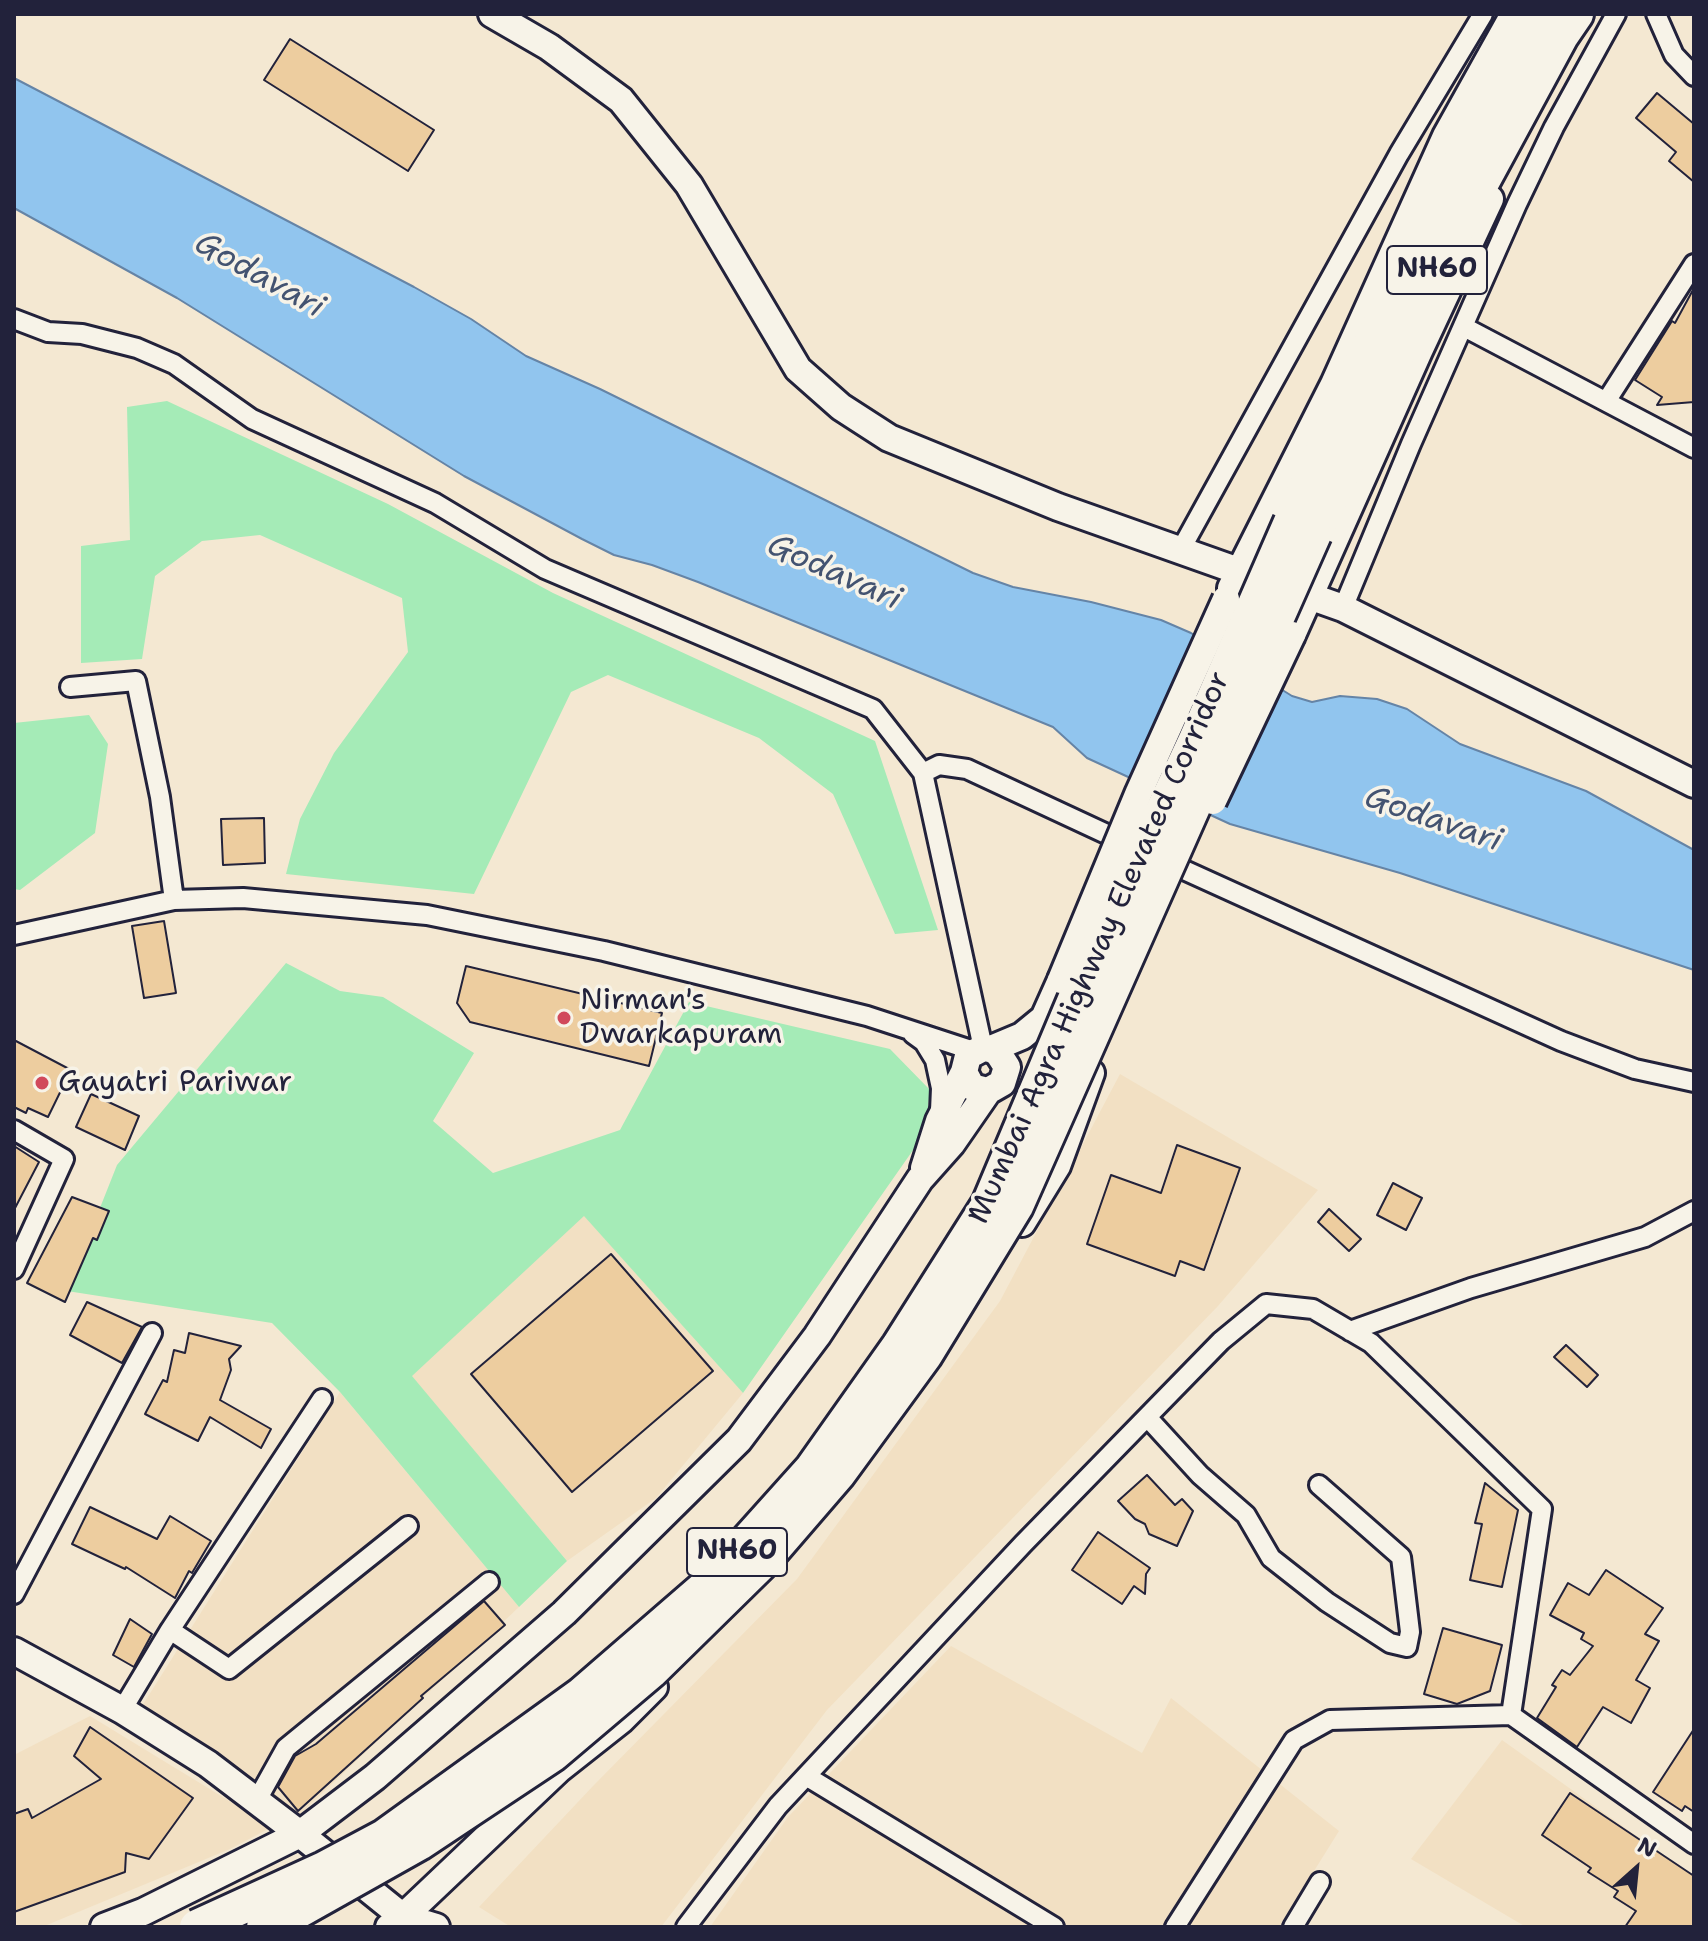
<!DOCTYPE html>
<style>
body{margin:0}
#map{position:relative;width:1708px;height:1941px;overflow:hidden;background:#f4e8d2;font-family:"Shantell Sans",sans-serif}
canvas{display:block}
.frame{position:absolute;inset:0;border:16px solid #22223b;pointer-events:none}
.north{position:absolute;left:1596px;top:1829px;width:80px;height:80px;-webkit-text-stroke:6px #f7f3e8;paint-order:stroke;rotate:27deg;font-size:22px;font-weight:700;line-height:32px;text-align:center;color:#22223b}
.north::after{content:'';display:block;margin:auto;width:28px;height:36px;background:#22223b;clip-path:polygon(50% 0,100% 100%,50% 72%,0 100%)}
</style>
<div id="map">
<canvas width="1708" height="1941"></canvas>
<div class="frame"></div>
<div class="north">N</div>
</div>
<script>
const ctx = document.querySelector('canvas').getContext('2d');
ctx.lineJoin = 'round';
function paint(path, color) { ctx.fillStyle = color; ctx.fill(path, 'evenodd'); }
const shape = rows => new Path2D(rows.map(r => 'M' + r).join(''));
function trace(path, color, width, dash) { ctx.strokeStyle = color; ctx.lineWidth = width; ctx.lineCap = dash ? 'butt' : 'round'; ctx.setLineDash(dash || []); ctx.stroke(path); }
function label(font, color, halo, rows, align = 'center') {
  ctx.font = font + ' "Shantell Sans",sans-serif'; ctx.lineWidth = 7; ctx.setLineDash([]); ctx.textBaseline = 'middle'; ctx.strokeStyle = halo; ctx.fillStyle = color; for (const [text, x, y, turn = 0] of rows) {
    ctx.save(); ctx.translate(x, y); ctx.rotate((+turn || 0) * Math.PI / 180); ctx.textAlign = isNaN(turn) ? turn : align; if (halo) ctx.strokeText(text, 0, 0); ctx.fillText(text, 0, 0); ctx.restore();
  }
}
const built = shape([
 [1120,1074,1318,1190,1218,1306,827,1710,661,1927,511,1927,479,1907,593,1786,797,1579,1000,1301],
 [584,1215,743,1393,656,1498,567,1561,411,1376],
 [340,1392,519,1607,296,1818,142,1706],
 [951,1646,1142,1753,1171,1698,1339,1831,1279,1927,710,1927,788,1817],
 [90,1716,272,1827,230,1849,42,1927,14,1927,14,1755],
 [1502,1740,1694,1877,1694,1927,1526,1927,1411,1859]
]);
const green = shape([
 [167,401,388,504,553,593,875,741,938,930,895,934,833,794,759,738,608,675,571,692,474,894,286,874,300,819,334,753,408,652,402,598,260,535,202,541,155,576,142,659,81,663,81,546,130,540,127,407],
 [89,715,108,744,95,833,20,890,14,889,14,723],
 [286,963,340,991,383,997,474,1053,433,1121,493,1173,620,1130,689,1002,890,1049,930,1090,925,1133,743,1393,584,1216,412,1376,567,1561,519,1607,340,1392,272,1323,67,1291,117,1165]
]);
const water = shape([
 [14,78,414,287,471,319,526,356,600,389,973,573,1013,587,1091,602,1161,620,1191,633,1292,696,1312,702,1340,696,1377,699,1407,709,1460,744,1586,791,1694,850,1694,970,1400,873,1230,824,1087,758,1053,727,698,582,652,565,614,555,582,539,464,476,177,298,14,208,14,78]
]);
const building = shape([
 [290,39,434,130,408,171,264,80,290,39],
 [1657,93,1694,124,1694,182,1669,161,1676,152,1636,118,1657,93],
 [1694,288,1694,402,1657,405,1662,397,1635,380,1672,321,1675,323,1694,288],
 [264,818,265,863,223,865,221,819,264,818],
 [164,921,176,993,144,998,132,926,164,921],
 [466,966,662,1013,649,1066,470,1022,457,1003,466,966],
 [14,1040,71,1070,48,1117,28,1108,26,1113,14,1107,14,1040],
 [91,1094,139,1116,125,1150,76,1127,91,1094],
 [1177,1145,1240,1168,1204,1270,1180,1261,1175,1276,1087,1244,1111,1175,1161,1193,1177,1145],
 [14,1146,39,1162,14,1210,14,1146],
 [1393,1183,1422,1198,1406,1230,1377,1215,1393,1183],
 [72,1197,109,1211,97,1240,93,1238,65,1302,27,1283,72,1197],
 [1329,1209,1361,1239,1349,1251,1318,1222,1329,1209],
 [611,1254,713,1371,572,1492,471,1374,611,1254],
 [87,1302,142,1327,122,1363,70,1335,87,1302],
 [189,1333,241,1346,229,1359,231,1370,220,1400,271,1429,261,1448,210,1417,198,1441,145,1414,163,1380,167,1382,174,1350,185,1353,189,1333],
 [1566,1345,1598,1375,1587,1387,1554,1357,1566,1345],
 [1147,1475,1175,1505,1182,1499,1193,1511,1177,1546,1149,1534,1145,1524,1135,1519,1118,1501,1147,1475],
 [1485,1483,1518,1510,1502,1587,1470,1580,1482,1524,1475,1523,1485,1483],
 [90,1507,157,1539,170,1516,211,1541,192,1573,189,1571,175,1598,126,1567,125,1569,72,1544,90,1507],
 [1098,1532,1150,1568,1146,1574,1145,1594,1134,1586,1122,1604,1072,1570,1098,1532],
 [1606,1570,1663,1608,1645,1634,1659,1641,1636,1680,1650,1688,1631,1723,1603,1707,1577,1747,1537,1718,1556,1687,1552,1685,1562,1670,1570,1675,1593,1646,1581,1639,1584,1633,1550,1615,1568,1583,1589,1595,1606,1570],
 [484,1601,505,1625,421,1696,423,1698,298,1811,278,1787,295,1756,316,1744,484,1601],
 [130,1619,152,1634,134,1667,113,1655,130,1619],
 [1443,1628,1502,1645,1490,1691,1457,1704,1424,1694,1443,1628],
 [90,1727,193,1798,149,1859,126,1853,125,1872,14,1912,14,1814,28,1809,32,1818,101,1779,74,1756,90,1727],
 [1694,1729,1694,1812,1685,1806,1682,1811,1653,1792,1694,1729],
 [1570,1793,1694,1876,1694,1927,1625,1927,1636,1911,1614,1897,1618,1891,1588,1872,1591,1868,1542,1835,1570,1793]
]);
const street = shape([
 [1656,14,1674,55,1694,76],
 [14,319,48,332,82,334,137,348,174,364,252,419,435,503,545,569,873,709,923,773],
 [1464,327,1694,448],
 [1607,400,1694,264],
 [1180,551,1399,154,1483,14],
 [1343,608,1411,444,1517,204,1554,127,1616,14],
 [70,687,136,681,160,797,174,900],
 [1162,860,1561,1041,1635,1069,1694,1082],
 [14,935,174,900,243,898,427,915,604,951,867,1016,974,1051],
 [913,1034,924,1042,935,1060,941,1088,940,1111],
 [983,1048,923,773,939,765,967,769,1128,844],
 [14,1130,64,1159,14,1269],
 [1350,1331,1471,1288,1645,1237,1694,1211],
 [1147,1417,1200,1475,1246,1515,1271,1558,1327,1602,1390,1643,1407,1647,1410,1632,1401,1557,1319,1485],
 [14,1594,152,1333],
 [170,1630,322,1399],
 [122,1710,170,1630,229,1669,408,1526],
 [806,1776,1054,1927],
 [257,1800,286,1748,489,1582],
 [686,1927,778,1806,1023,1544,1221,1341,1266,1304,1313,1309,1371,1343,1542,1509,1511,1715,1694,1844],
 [1175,1927,1294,1740,1330,1720,1511,1715],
 [1293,1927,1320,1882]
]);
const secondary = shape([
 [492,14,549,47,621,100,689,185,798,369,841,407,889,438,1058,507,1343,608,1694,784],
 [1231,588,1334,384,1446,136,1514,14],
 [1292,635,1419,351,1490,199],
 [991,1049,1022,1036,1044,1018,1061,980],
 [924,1168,939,1121,964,1072,968,1056,983,1048,991,1049,998,1053,1007,1067,1002,1083,988,1091,972,1087,964,1072],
 [1022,1223,1057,1166,1091,1073],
 [14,1651,122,1710,208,1764,300,1834,403,1917,436,1927],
 [104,1927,143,1912,300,1834,375,1777,564,1613,739,1440,817,1336,920,1179,952,1143,988,1091],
 [389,1927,403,1917,559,1769,621,1720,654,1687]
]);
const highway = shape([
 [1291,522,1355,377,1427,225,1468,147,1545,14],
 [1314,534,1448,245,1561,36,1576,14]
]);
const secondaryBridge = shape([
 [1213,801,1292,635],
 [1061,980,1139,792,1226,599]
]);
const highwayBridge = shape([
 [197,1927,324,1869,384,1837,581,1695,708,1585,812,1469,899,1346,989,1204,1079,990,1195,742,1291,522],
 [264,1927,282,1920,419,1843,553,1754,651,1671,763,1561,838,1474,925,1355,1016,1206,1314,534]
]);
const markers = [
 [564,1018,8,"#d1495b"],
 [42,1083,8,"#d1495b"]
];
const shields = [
 [1437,270,100],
 [737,1552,100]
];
const shieldNames = [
 ["NH60",1437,270],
 ["NH60",737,1552]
];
const streetNames = [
 ["Mumbai Agra Highway Elevated Corridor",1100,948,-66]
];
const poiNames = [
 ["Nirman's",580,1001],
 ["Dwarkapuram",580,1035],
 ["Gayatri Pariwar",58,1083]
];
const waterNames = [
 ["Godavari",259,276,29],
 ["Godavari",834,573,24],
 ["Godavari",1433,820,19]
];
paint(built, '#f2e0c3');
paint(green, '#a5ebb7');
paint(water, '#91c5ee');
trace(water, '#6584a6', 2);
paint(building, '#edcd9f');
trace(building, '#22223b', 2);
trace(street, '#22223b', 24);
trace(secondary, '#22223b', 32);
trace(highway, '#22223b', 40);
trace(street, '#f7f3e8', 18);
trace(secondary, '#f7f3e8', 26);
trace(highway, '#f7f3e8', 34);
trace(secondaryBridge, '#22223b', 32, []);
trace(highwayBridge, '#22223b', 40, []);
trace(secondaryBridge, '#f7f3e8', 26);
trace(highwayBridge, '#f7f3e8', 34);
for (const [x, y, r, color] of markers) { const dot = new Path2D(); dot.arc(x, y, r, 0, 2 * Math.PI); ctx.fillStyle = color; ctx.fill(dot); trace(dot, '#f7f3e8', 3); }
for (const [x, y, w] of shields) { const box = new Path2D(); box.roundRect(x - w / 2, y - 24, w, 48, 6); ctx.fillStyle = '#f7f3e8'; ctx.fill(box); trace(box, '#22223b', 2); }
label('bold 28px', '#22223b', null, shieldNames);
label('30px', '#22223b', '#f7f3e8', streetNames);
label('30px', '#22223b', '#f7f3e8', poiNames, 'left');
label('italic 32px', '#435371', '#f7f3e8', waterNames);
</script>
